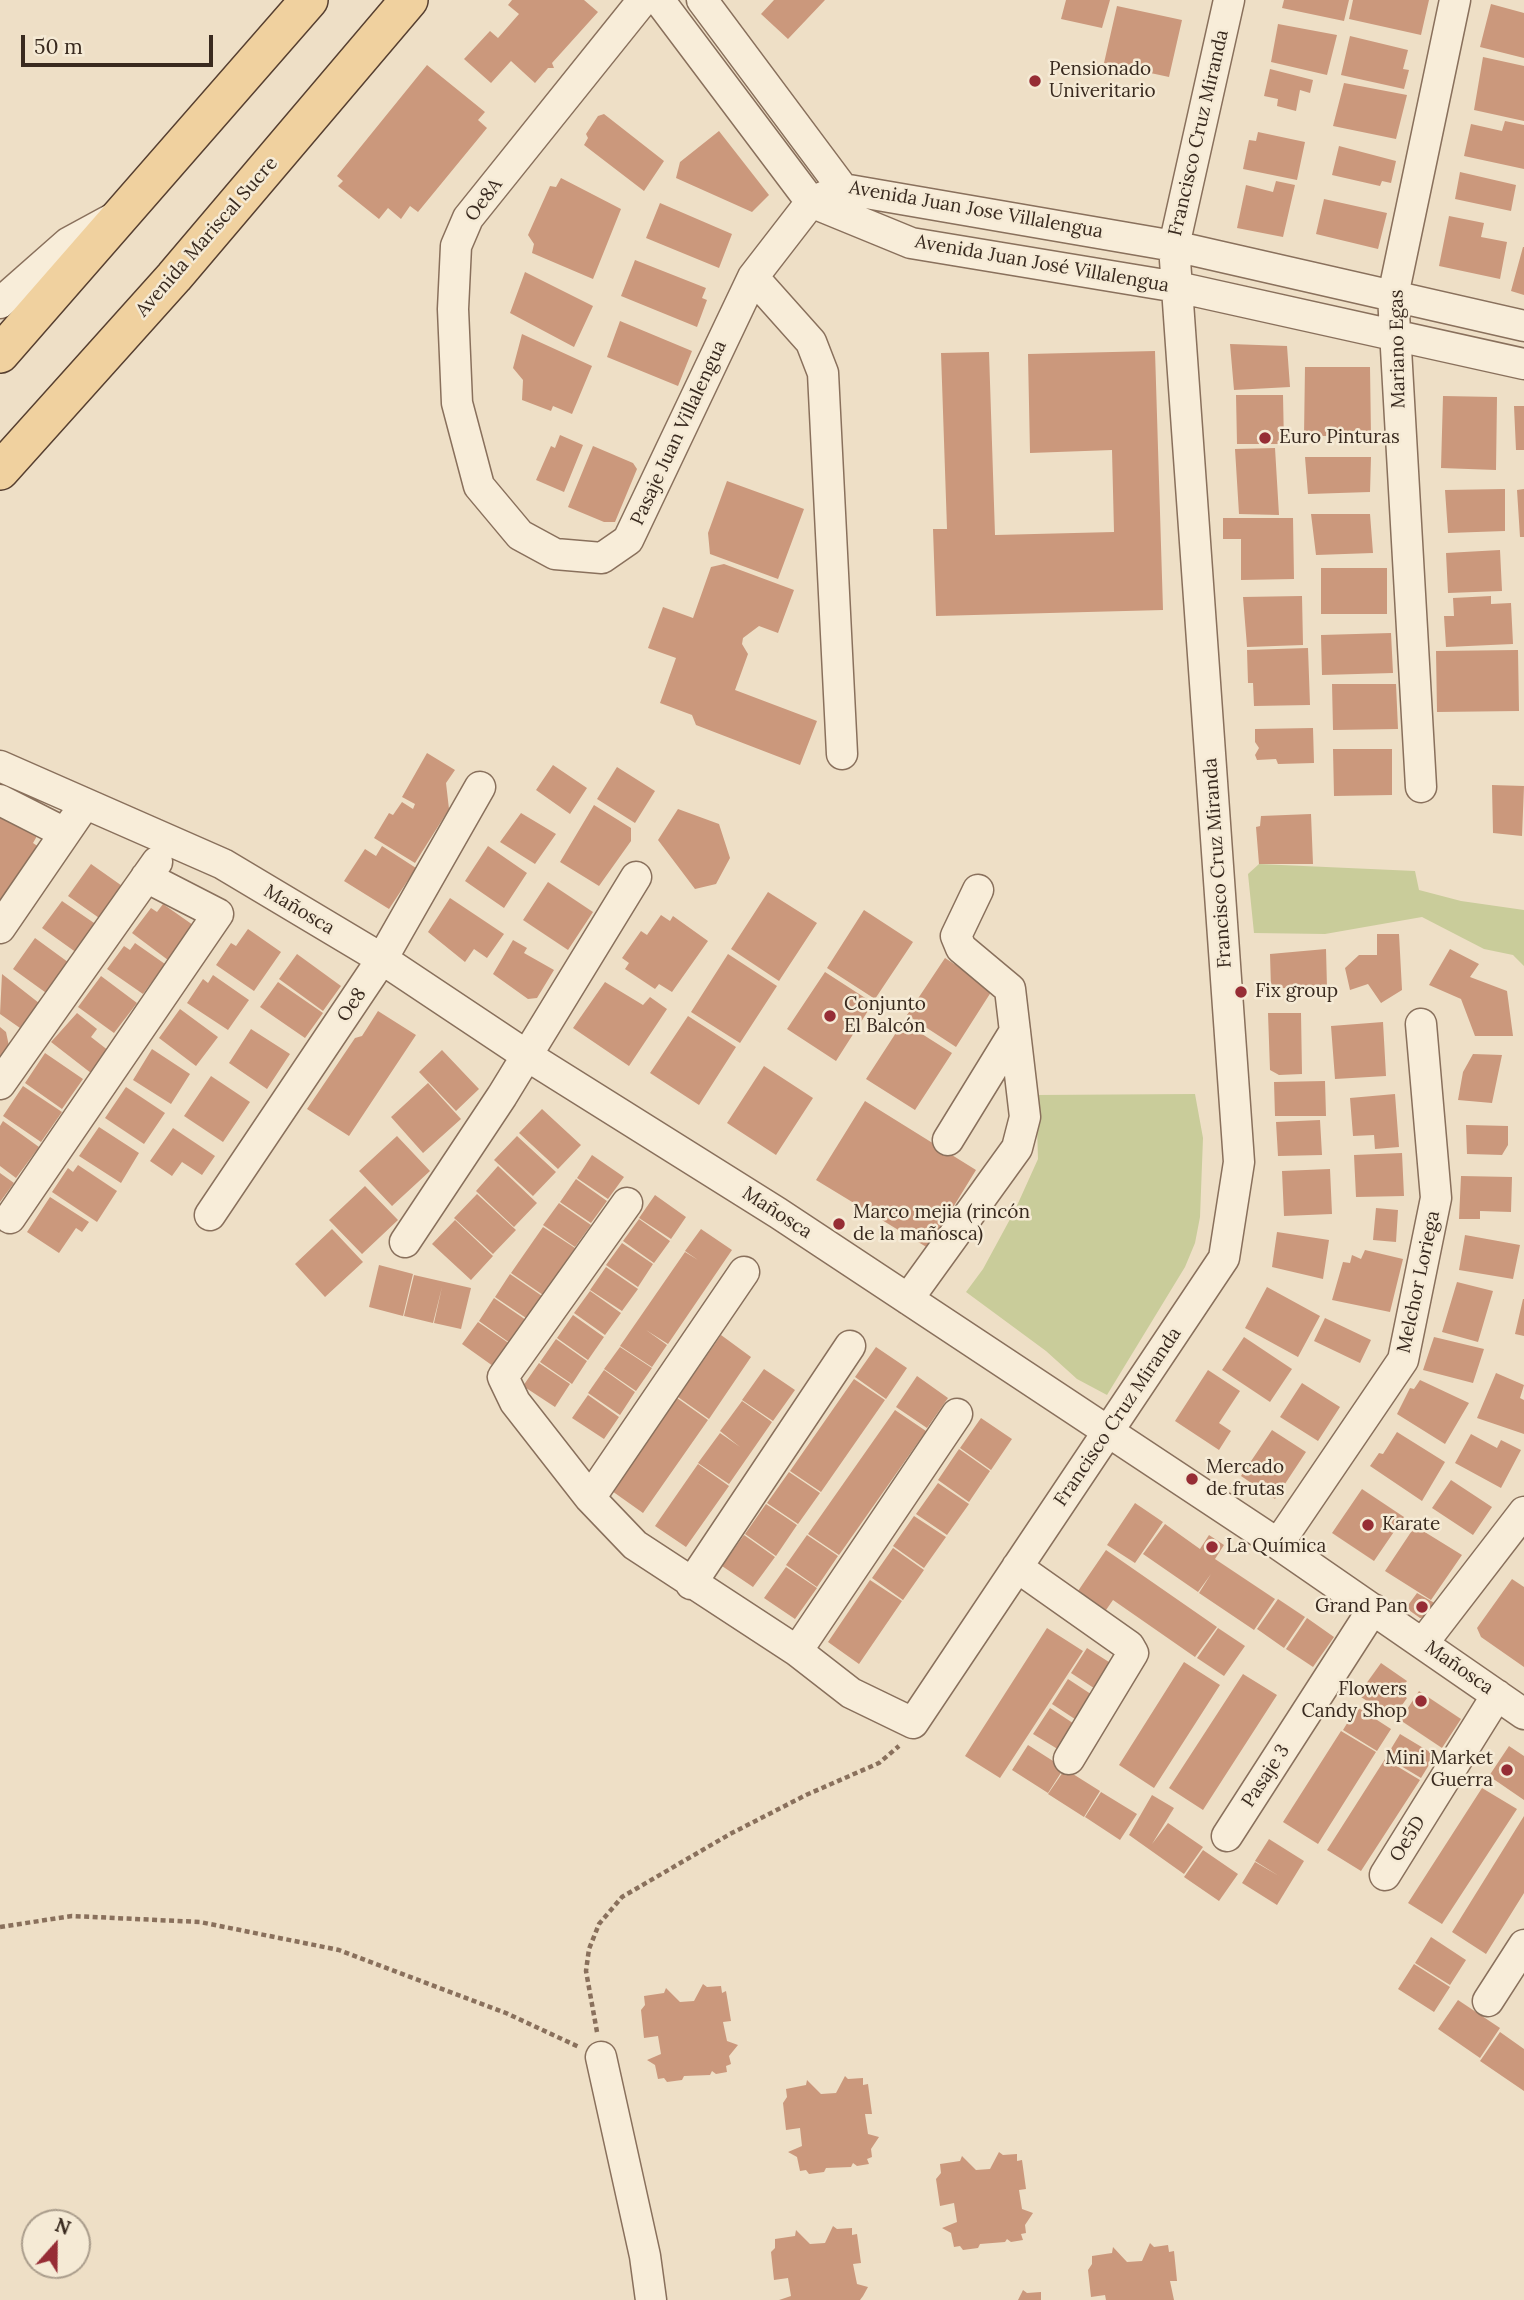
<!DOCTYPE html>
<meta charset="utf-8">
<style>
body{margin:0}
#map{position:relative;width:1524px;height:2300px;overflow:hidden;background:#eedfc6;font-family:Lora,serif}
canvas{display:block}
.north{position:absolute;left:21px;top:2209px;width:70px;height:70px;box-sizing:border-box;background:#f5ead5;border:2px solid #aa9d8c;border-radius:50%;rotate:21deg;font-size:19px;font-weight:700;line-height:28px;text-align:center;color:#392a1f}
.north::after{content:'';display:block;margin:auto;width:24px;height:32px;background:#962d35;clip-path:polygon(50% 0,100% 100%,50% 72%,0 100%)}
.scale{position:absolute;left:21px;top:35px;width:192px;height:32px;box-sizing:border-box;border:4px solid #392a1f;border-top:0;padding-left:9px;font-size:21px;line-height:24px;white-space:nowrap;color:#392a1f;-webkit-text-stroke:5px #f5ead5;paint-order:stroke}
</style>
<div id="map">
<canvas width="1524" height="2300"></canvas>
<div class="north">N</div>
<div class="scale">50 m</div>
</div>
<script>
const ctx = document.querySelector('canvas').getContext('2d');
ctx.lineJoin = 'round';
function paint(path, color) { ctx.fillStyle = color; ctx.fill(path, 'evenodd'); }
const shape = rows => new Path2D(rows.map(r => 'M' + r).join(''));
function trace(path, color, width, dash) { ctx.strokeStyle = color; ctx.lineWidth = width; ctx.lineCap = dash ? 'butt' : 'round'; ctx.setLineDash(dash || []); ctx.stroke(path); }
function label(font, color, halo, rows, align = 'center') {
  ctx.font = font + ' Lora,serif'; ctx.lineWidth = 5; ctx.setLineDash([]); ctx.textBaseline = 'middle'; ctx.strokeStyle = halo; ctx.fillStyle = color; for (const [text, x, y, turn = 0] of rows) {
    ctx.save(); ctx.translate(x, y); ctx.rotate((+turn || 0) * Math.PI / 180); ctx.textAlign = isNaN(turn) ? turn : align; if (halo) ctx.strokeText(text, 0, 0); ctx.fillText(text, 0, 0); ctx.restore();
  }
}
const green = shape([
 [1259,864,1415,871,1419,890,1461,901,1524,910,1524,966,1513,955,1484,949,1422,917,1325,934,1254,933,1248,874],
 [1195,1094,1203,1138,1200,1217,1195,1243,1185,1267,1107,1395,1077,1379,1046,1351,966,1292,983,1269,1015,1210,1038,1159,1036,1095]
]);
const building = shape([
 [512,0,584,0,598,12,552,63,554,68,548,68,535,83,511,61,491,83,464,59,490,31,498,38,519,14,508,5],
 [774,0,825,0,788,39,761,14],
 [1066,0,1110,0,1102,28,1061,19],
 [1284,0,1349,0,1344,21,1282,8],
 [1353,0,1429,0,1421,35,1349,19],
 [1491,4,1524,13,1524,58,1480,47],
 [1117,6,1182,20,1169,77,1104,63],
 [1278,24,1337,35,1327,75,1271,62],
 [1350,36,1408,50,1403,69,1409,70,1404,89,1341,75],
 [1483,57,1524,66,1524,121,1474,110],
 [427,65,485,112,478,120,487,128,418,212,410,206,401,219,388,208,379,219,338,186,343,181,337,176],
 [1270,69,1313,80,1310,93,1300,90,1296,111,1277,106,1278,99,1264,96],
 [1344,83,1407,95,1396,139,1333,126],
 [604,114,664,161,644,191,584,145,588,138,586,134,598,116],
 [1505,121,1524,125,1524,169,1464,156,1471,124,1502,131],
 [719,131,769,195,752,212,676,178,680,162],
 [1258,132,1305,142,1297,180,1243,169,1249,140,1256,141],
 [1339,146,1396,161,1391,183,1382,181,1380,186,1332,175],
 [1460,172,1516,185,1511,211,1455,199],
 [561,178,621,209,593,279,532,253,534,244,528,235,550,186,556,187],
 [1276,181,1295,185,1283,237,1237,228,1246,185,1273,192],
 [1324,199,1387,213,1378,249,1316,234],
 [660,203,732,234,719,268,646,238],
 [1449,216,1484,223,1481,237,1507,242,1500,279,1439,266],
 [1523,247,1524,247,1524,295,1511,291],
 [635,260,706,288,702,298,707,300,697,327,621,296],
 [525,272,593,306,574,347,510,313],
 [620,321,692,351,678,386,607,357],
 [522,334,592,366,572,414,553,406,551,411,522,400,523,380,513,368],
 [1230,344,1287,346,1290,387,1234,390],
 [1155,351,1163,610,936,616,933,529,947,529,941,353,989,352,995,535,1114,532,1112,450,1030,453,1028,354],
 [1305,367,1370,367,1371,436,1304,436],
 [1236,395,1283,395,1284,444,1237,444],
 [1443,396,1497,397,1496,470,1441,468],
 [1514,406,1524,406,1524,450,1516,450],
 [560,435,583,445,564,492,536,480,551,446,555,448],
 [593,446,633,463,637,469,615,522,604,522,568,507],
 [1275,448,1279,515,1239,514,1235,449],
 [1305,457,1371,457,1370,492,1308,494],
 [727,481,804,509,778,579,710,554,708,533],
 [1505,489,1505,531,1448,533,1445,490],
 [1524,489,1524,537,1520,537,1517,490],
 [1311,514,1370,514,1373,553,1316,555],
 [1223,518,1293,518,1294,579,1241,580,1241,539,1223,539],
 [1500,550,1502,591,1448,593,1446,553],
 [724,564,794,590,778,633,759,626,743,638,742,644,748,654,735,690,817,721,800,765,696,725,692,715,660,703,676,658,648,648,663,607,693,618,711,567],
 [1321,568,1387,568,1387,614,1321,614],
 [1302,596,1303,645,1247,647,1243,597],
 [1491,596,1491,604,1511,603,1513,644,1446,647,1444,616,1454,616,1453,598],
 [1391,633,1393,673,1322,675,1321,635],
 [1308,648,1310,705,1254,706,1253,683,1248,683,1247,650],
 [1518,650,1519,711,1437,712,1436,651],
 [1332,684,1396,684,1398,729,1333,730],
 [1313,728,1314,763,1278,764,1276,759,1257,760,1255,755,1259,748,1255,742,1255,729],
 [1333,749,1392,749,1392,795,1334,796],
 [427,753,455,770,446,783,449,809,415,863,374,838,389,813,393,815,402,802,413,809,415,804,402,797],
 [553,765,587,788,570,814,536,790],
 [617,767,655,791,635,823,597,799],
 [1492,785,1524,786,1522,836,1493,833],
 [594,805,631,828,631,841,599,886,560,862],
 [678,809,719,824,730,858,716,884,695,889,658,840],
 [521,813,556,834,535,864,500,842],
 [1311,814,1313,864,1259,864,1256,827,1260,826,1261,816],
 [8,815,37,836,33,843,42,849,0,905,0,816,5,820],
 [382,846,416,868,389,909,344,881,365,849,376,856],
 [488,846,527,873,504,908,465,881],
 [91,864,125,888,102,920,68,896],
 [548,882,593,912,568,950,523,920],
 [768,892,817,923,779,981,731,949],
 [450,898,504,934,487,958,474,949,465,962,428,932],
 [62,901,97,925,77,953,42,928],
 [163,904,193,925,168,960,132,933,151,908,157,912],
 [864,910,913,942,875,999,827,968],
 [661,915,670,921,673,916,708,941,672,992,659,984,655,989,625,969,629,963,622,958,641,931,647,935],
 [248,929,281,952,254,991,216,965,231,943,236,946],
 [1377,934,1399,934,1402,990,1381,1003,1368,984,1350,990,1345,968,1359,955,1377,955],
 [35,938,72,965,49,995,13,969],
 [513,940,527,948,524,953,554,970,537,998,528,999,493,974],
 [135,943,165,964,143,994,107,969,124,946,130,950],
 [1326,949,1327,988,1271,988,1270,954],
 [1450,949,1479,964,1470,977,1507,991,1513,1036,1475,1036,1461,999,1429,985],
 [297,954,341,986,323,1011,279,979],
 [728,954,777,986,740,1043,691,1012],
 [945,958,993,989,956,1047,907,1015],
 [825,972,873,1003,836,1061,787,1029],
 [2,974,39,1003,20,1028,0,1014],
 [213,975,249,1000,228,1030,187,1003,203,979,208,983],
 [101,976,137,1003,114,1033,78,1007],
 [278,982,323,1013,305,1038,260,1007],
 [605,982,643,1005,650,997,667,1009,629,1066,573,1028],
 [180,1009,218,1037,196,1066,159,1038],
 [378,1011,416,1035,349,1136,307,1109,355,1038,362,1036],
 [77,1013,97,1029,91,1037,109,1051,91,1073,51,1042],
 [1268,1013,1301,1013,1302,1074,1279,1075,1270,1070],
 [688,1016,736,1047,699,1105,650,1073],
 [903,1022,952,1053,915,1110,866,1079],
 [1383,1022,1386,1076,1335,1079,1331,1026],
 [0,1027,6,1032,9,1046,0,1059],
 [251,1029,290,1054,267,1089,229,1063],
 [152,1049,190,1074,171,1104,133,1080],
 [442,1050,479,1089,456,1111,419,1072],
 [45,1053,83,1079,62,1109,25,1083],
 [1473,1054,1502,1055,1492,1103,1458,1100,1463,1072],
 [764,1066,813,1098,776,1155,727,1123],
 [211,1076,250,1102,223,1142,184,1116],
 [1325,1081,1326,1116,1275,1116,1274,1082],
 [428,1083,461,1119,423,1153,391,1117],
 [23,1086,62,1112,41,1142,3,1116],
 [126,1087,165,1113,144,1144,105,1118],
 [1395,1094,1399,1147,1375,1149,1374,1135,1353,1136,1350,1098],
 [865,1101,976,1170,928,1248,816,1180],
 [542,1109,581,1145,558,1169,519,1133],
 [1320,1120,1322,1155,1278,1156,1276,1122],
 [3,1121,39,1147,16,1178,0,1166,0,1126],
 [1466,1125,1508,1126,1508,1145,1502,1155,1467,1154],
 [99,1127,139,1153,121,1183,79,1156],
 [173,1128,215,1156,202,1175,182,1162,172,1176,150,1161],
 [397,1136,430,1171,392,1206,359,1171],
 [517,1136,556,1172,533,1196,494,1160],
 [1402,1153,1404,1196,1356,1197,1354,1155],
 [592,1155,624,1177,608,1199,577,1178],
 [78,1165,117,1191,97,1222,52,1192,68,1168,73,1172],
 [498,1166,537,1203,514,1227,476,1191],
 [1330,1169,1332,1214,1284,1216,1282,1171],
 [0,1173,14,1183,0,1202],
 [1461,1176,1512,1177,1511,1212,1480,1211,1480,1219,1459,1219],
 [576,1179,607,1201,591,1223,560,1202],
 [365,1186,398,1220,362,1254,329,1220],
 [477,1194,516,1230,493,1254,454,1218],
 [655,1195,686,1217,671,1239,639,1218],
 [50,1197,89,1222,82,1232,76,1228,59,1253,27,1232],
 [559,1203,591,1225,575,1247,543,1225],
 [1376,1208,1398,1210,1396,1242,1373,1240],
 [639,1219,670,1241,654,1263,623,1241],
 [455,1220,493,1256,471,1280,432,1244],
 [543,1227,575,1248,543,1295,511,1273],
 [332,1229,363,1262,325,1297,295,1264],
 [701,1229,732,1250,668,1344,646,1330,667,1345,652,1367,620,1346,685,1252,698,1260,685,1251],
 [1277,1232,1329,1240,1323,1279,1272,1267],
 [1465,1235,1520,1245,1513,1279,1459,1270],
 [622,1243,653,1264,638,1287,606,1265],
 [1365,1250,1403,1259,1390,1312,1332,1300,1343,1262,1350,1263,1352,1255,1361,1259],
 [379,1265,413,1274,403,1316,369,1307],
 [606,1267,638,1289,622,1311,590,1290],
 [510,1274,542,1296,526,1318,495,1297],
 [414,1275,471,1288,461,1329,434,1323,442,1287,433,1323,404,1316],
 [1457,1282,1493,1291,1478,1342,1442,1332],
 [1267,1287,1320,1316,1298,1357,1245,1328],
 [590,1291,621,1313,605,1335,574,1313],
 [494,1298,526,1320,510,1343,479,1321],
 [1523,1299,1524,1299,1524,1336,1515,1334],
 [573,1315,604,1337,588,1360,557,1338],
 [1325,1318,1371,1340,1360,1363,1314,1341],
 [478,1322,510,1344,493,1366,462,1344],
 [721,1335,751,1357,709,1419,678,1397],
 [1244,1337,1292,1369,1270,1402,1222,1370],
 [1434,1337,1484,1349,1473,1383,1423,1370],
 [556,1339,587,1361,572,1384,540,1362],
 [620,1347,652,1368,636,1391,604,1369],
 [876,1347,907,1368,886,1399,855,1377],
 [539,1363,570,1384,555,1407,523,1386],
 [764,1369,795,1390,773,1421,742,1400],
 [604,1370,635,1392,620,1415,588,1393],
 [1208,1370,1240,1391,1219,1423,1231,1431,1219,1450,1175,1421],
 [1496,1373,1524,1385,1520,1398,1524,1400,1524,1434,1477,1418],
 [917,1376,948,1398,927,1428,896,1407],
 [854,1379,885,1400,821,1492,790,1471],
 [1420,1380,1469,1403,1445,1444,1397,1414,1410,1388,1414,1389],
 [1302,1383,1340,1407,1318,1441,1280,1417],
 [588,1395,619,1417,604,1439,572,1418],
 [677,1398,708,1420,643,1513,612,1491],
 [742,1401,772,1422,729,1484,698,1463,720,1433,740,1447,720,1431],
 [895,1410,926,1431,839,1555,808,1534],
 [981,1418,1012,1439,991,1470,960,1448],
 [1272,1430,1306,1452,1275,1499,1241,1476],
 [1397,1432,1445,1462,1422,1501,1370,1466,1379,1453,1383,1454],
 [1471,1434,1497,1448,1501,1440,1521,1450,1501,1488,1455,1463],
 [959,1449,990,1471,969,1502,938,1480],
 [698,1464,729,1486,686,1547,655,1526],
 [789,1472,820,1493,798,1524,767,1503],
 [1451,1480,1492,1507,1473,1535,1432,1508],
 [938,1483,969,1504,947,1535,916,1514],
 [1362,1489,1404,1517,1374,1561,1332,1533],
 [1135,1503,1163,1522,1135,1563,1107,1545],
 [766,1504,797,1525,776,1556,745,1534],
 [914,1516,946,1537,924,1568,893,1546],
 [1165,1524,1200,1549,1209,1535,1224,1545,1215,1559,1275,1599,1254,1630,1199,1593,1211,1574,1198,1592,1143,1554],
 [1415,1526,1462,1555,1431,1600,1385,1571],
 [744,1535,775,1557,753,1587,722,1566],
 [807,1535,838,1556,817,1587,786,1565],
 [893,1548,924,1570,903,1600,872,1578],
 [1106,1550,1217,1627,1195,1657,1113,1600,1106,1610,1078,1591],
 [786,1567,817,1588,795,1619,764,1598],
 [1512,1579,1524,1587,1524,1667,1481,1637,1477,1628],
 [870,1580,902,1601,859,1664,828,1642],
 [1417,1593,1438,1605,1429,1617,1420,1618,1406,1608],
 [1278,1599,1305,1617,1284,1648,1257,1629],
 [1307,1618,1334,1637,1313,1667,1286,1649],
 [1047,1628,1083,1651,1000,1778,965,1756],
 [1218,1628,1245,1646,1224,1676,1197,1658],
 [1087,1648,1123,1671,1106,1696,1071,1673],
 [1184,1662,1220,1685,1154,1788,1119,1765],
 [1381,1663,1407,1681,1399,1692,1407,1698,1393,1718,1358,1695],
 [1243,1674,1277,1695,1203,1810,1169,1788],
 [1068,1679,1103,1702,1087,1727,1052,1704],
 [1419,1691,1461,1719,1442,1748,1400,1720],
 [1357,1707,1391,1729,1377,1751,1343,1730],
 [1050,1708,1085,1731,1069,1756,1033,1734],
 [1341,1731,1376,1752,1318,1844,1283,1822],
 [1400,1734,1435,1755,1421,1778,1386,1757],
 [1028,1745,1064,1768,1048,1793,1012,1770],
 [1509,1746,1524,1756,1524,1800,1489,1776],
 [1385,1759,1420,1780,1361,1871,1327,1850],
 [1065,1769,1100,1791,1084,1817,1048,1794],
 [1482,1788,1517,1809,1442,1924,1408,1903],
 [1101,1792,1137,1814,1120,1840,1085,1817],
 [1152,1795,1174,1808,1152,1844,1168,1823,1203,1847,1184,1874,1129,1835],
 [1524,1816,1524,1893,1486,1954,1452,1932],
 [1269,1839,1304,1861,1277,1905,1242,1883,1255,1862,1279,1876,1255,1861],
 [1203,1850,1238,1874,1219,1901,1184,1877],
 [1431,1937,1466,1960,1450,1985,1415,1963],
 [1414,1964,1450,1987,1434,2012,1398,1989],
 [703,1984,707,1987,721,1986,722,1993,726,1991,731,2021,723,2022,727,2041,738,2045,729,2056,731,2064,726,2066,727,2072,716,2074,712,2071,710,2075,684,2076,682,2080,667,2082,664,2078,658,2079,655,2065,647,2060,661,2054,658,2036,644,2038,641,2010,645,2005,644,1996,664,1993,666,1988,680,2002,694,2001],
 [1458,2000,1500,2028,1480,2058,1438,2029],
 [1500,2032,1524,2049,1524,2091,1480,2061],
 [845,2076,848,2079,863,2078,863,2085,868,2084,872,2114,865,2114,868,2134,879,2137,871,2149,872,2157,867,2159,869,2164,857,2166,853,2163,851,2167,826,2168,824,2172,809,2174,806,2170,800,2171,797,2157,788,2152,802,2146,800,2128,786,2130,783,2103,787,2097,786,2089,806,2085,807,2080,821,2094,836,2093],
 [999,2152,1003,2155,1017,2154,1017,2161,1022,2160,1026,2189,1019,2190,1022,2209,1033,2213,1025,2225,1026,2233,1021,2234,1023,2240,1011,2242,1007,2239,1005,2242,980,2244,978,2248,963,2250,960,2246,954,2247,951,2233,942,2228,957,2222,954,2203,940,2206,936,2179,941,2173,940,2164,960,2161,962,2156,976,2170,990,2169],
 [833,2226,837,2229,852,2228,852,2235,857,2234,861,2263,853,2264,857,2284,868,2287,863,2296,860,2300,779,2300,791,2296,788,2278,774,2280,771,2252,775,2248,775,2239,795,2236,796,2230,810,2244,825,2243],
 [1150,2243,1154,2247,1168,2245,1169,2252,1174,2251,1177,2281,1170,2281,1174,2300,1106,2300,1105,2295,1091,2297,1088,2270,1092,2264,1092,2256,1112,2253,1113,2247,1127,2262,1142,2261],
 [1023,2290,1027,2293,1041,2292,1041,2300,1018,2300]
]);
const path = shape([
 [0,1927,72,1916,200,1922,339,1950,506,2013,579,2047],
 [597,2032,586,1971,589,1949,599,1924,622,1897,730,1834,806,1795,879,1763,899,1746]
]);
const minor = shape([
 [643,0,468,218,456,246,453,309,457,403,479,486,520,535,555,554,602,558,628,540,753,277,811,202,843,189],
 [659,0,811,202,911,243,1177,287,1524,364],
 [702,0,843,189,1174,246,1524,326],
 [753,277,811,342,823,373,842,754],
 [0,303,68,243,114,218],
 [0,766,223,864,382,959,526,1055,778,1213,908,1299,1278,1544,1524,1714],
 [1421,787,1393,296,1455,0],
 [0,800,65,833],
 [0,928,85,804],
 [0,1084,157,862],
 [948,1140,1015,1031],
 [627,1203,503,1377,515,1402,590,1498,635,1545,797,1651,851,1693,913,1723,1224,1258,1239,1162,1174,246,1229,0],
 [210,1215,382,959,480,787],
 [10,1218,218,914,146,877],
 [405,1242,502,1096,636,877],
 [908,1299,1017,1148,1025,1117,1010,989,961,948,956,936,978,890],
 [590,1498,744,1272],
 [1278,1544,1403,1360,1436,1198,1421,1024],
 [1017,1567,1129,1646,1133,1653,1069,1759],
 [691,1584,850,1346],
 [1423,1643,1524,1512],
 [797,1651,957,1414],
 [1227,1836,1373,1609],
 [1385,1875,1497,1695],
 [1488,2001,1524,1945],
 [601,2057,645,2256,651,2300]
]);
const major = shape([
 [0,354,309,0],
 [0,471,174,277,409,0]
]);
const markers = [
 [1035,81,7,"#962d35"],
 [1265,438,7,"#962d35"],
 [1241,992,7,"#962d35"],
 [830,1016,7,"#962d35"],
 [839,1224,7,"#962d35"],
 [1192,1479,7,"#962d35"],
 [1368,1525,7,"#962d35"],
 [1212,1547,7,"#962d35"],
 [1422,1607,7,"#962d35"],
 [1421,1701,7,"#962d35"],
 [1507,1770,7,"#962d35"]
];
const poiNames = [
 ["Pensionado",1049,70],
 ["Univeritario",1049,92],
 ["Euro Pinturas",1279,438],
 ["Fix group",1255,992],
 ["Conjunto",844,1005],
 ["El Balcón",844,1027],
 ["Marco mejia (rincón",853,1213],
 ["de la mañosca)",853,1235],
 ["Mercado",1206,1468],
 ["de frutas",1206,1490],
 ["Karate",1382,1525],
 ["La Química",1226,1547],
 ["Grand Pan",1408,1607,"right"],
 ["Flowers",1407,1690,"right"],
 ["Candy Shop",1407,1712,"right"],
 ["Mini Market",1493,1759,"right"],
 ["Guerra",1493,1781,"right"]
];
const streetNames = [
 ["Francisco Cruz Miranda",1199,133,-77],
 ["Oe8A",484,200,-53],
 ["Avenida Juan Jose Villalengua",976,210,10],
 ["Avenida Mariscal Sucre",207,237,-49],
 ["Avenida Juan José Villalengua",1042,264,10],
 ["Mariano Egas",1398,349,-91],
 ["Pasaje Juan Villalengua",679,433,-65],
 ["Francisco Cruz Miranda",1218,863,-94],
 ["Mañosca",299,910,31],
 ["Oe8",352,1005,-56],
 ["Mañosca",777,1213,33],
 ["Melchor Loriega",1419,1282,-78],
 ["Francisco Cruz Miranda",1118,1417,-56],
 ["Mañosca",1459,1668,35],
 ["Pasaje 3",1266,1776,-57],
 ["Oe5D",1408,1839,-58]
];
paint(green, '#c9cc9a');
paint(building, '#cb987c');
trace(minor, '#89705c', 33);
trace(major, '#563f30', 40);
trace(path, '#89705c', 4.5, [5, 3.5]);
trace(minor, '#f8edd9', 30);
trace(major, '#f0d19f', 37);
for (const [x, y, r, color] of markers) { const dot = new Path2D(); dot.arc(x, y, r, 0, 2 * Math.PI); ctx.fillStyle = color; ctx.fill(dot); trace(dot, '#f5ead5', 2.5); }
label('19px', '#392a1f', '#f5ead5', poiNames, 'left');
label('19px', '#392a1f', '#f5ead5', streetNames);
</script>
